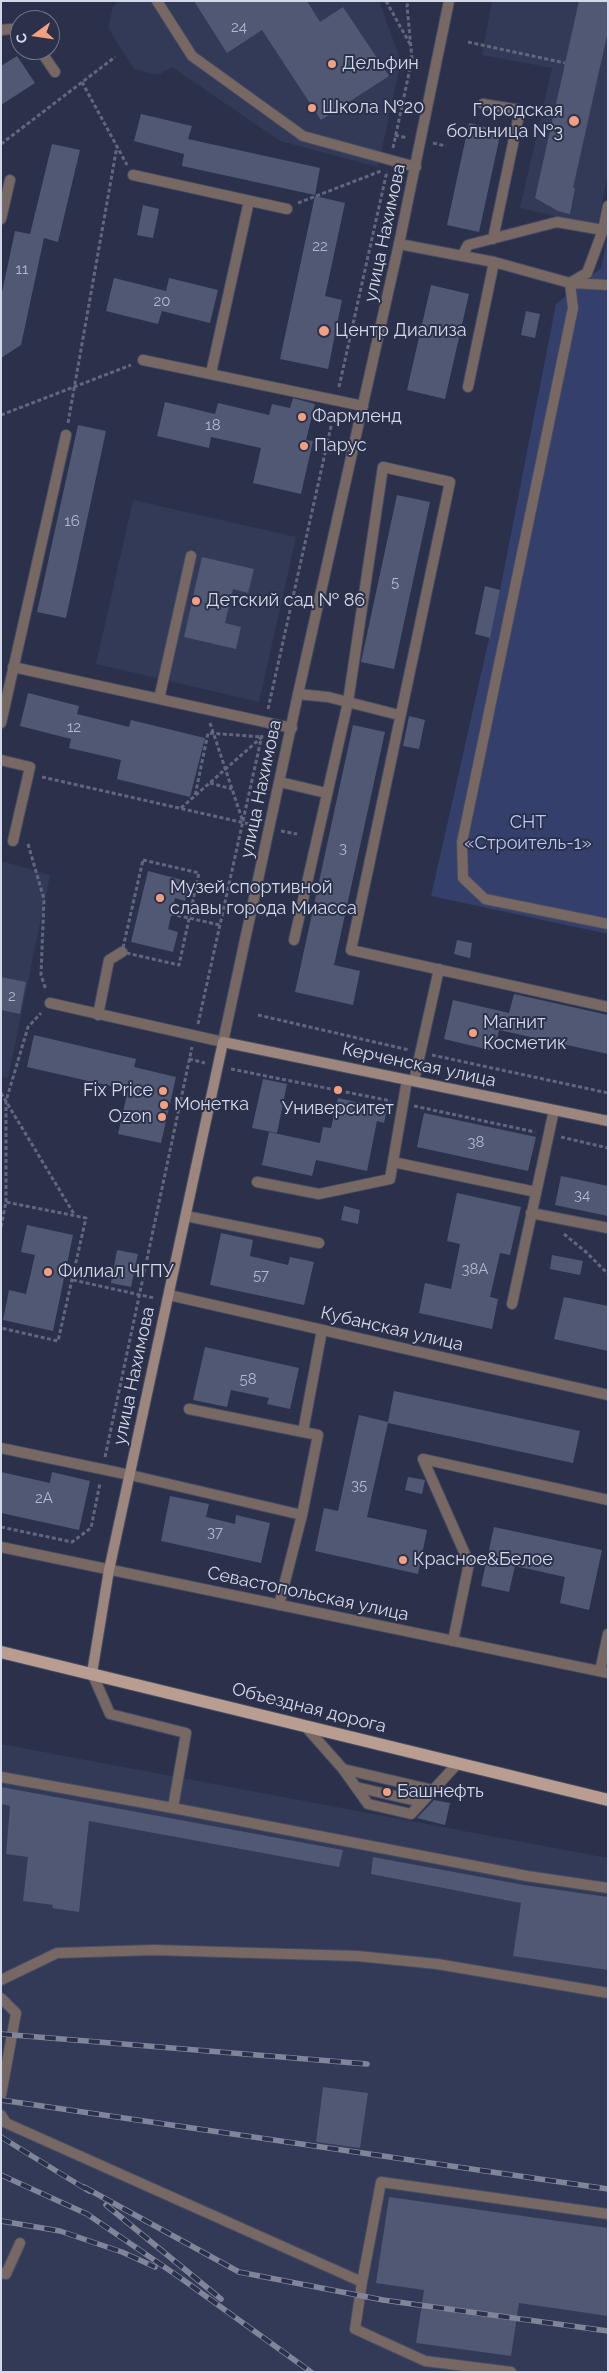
<!DOCTYPE html>
<meta charset="utf-8">
<style>
body{margin:0}
#map{position:relative;width:609px;height:2373px;overflow:hidden;background:#2b314a;font-family:Raleway,sans-serif}
canvas{display:block}
.frame{position:absolute;inset:0;border:2px solid #d4d9e9;pointer-events:none}
.north{position:absolute;left:10px;top:10px;width:50px;height:50px;box-sizing:border-box;background:#2b314a;border:1px solid #6f748a;border-radius:50%;rotate:256deg;font-size:14px;font-weight:700;line-height:20px;text-align:center;color:#d4d9e9}
.north::after{content:'';display:block;margin:auto;width:18px;height:22px;background:#f2a07f;clip-path:polygon(50% 0,100% 100%,50% 72%,0 100%)}
</style>
<div id="map">
<canvas width="609" height="2373"></canvas>
<div class="frame"></div>
<div class="north">С</div>
</div>
<script>
const ctx = document.querySelector('canvas').getContext('2d');
ctx.lineJoin = 'round';
function paint(path, color) { ctx.fillStyle = color; ctx.fill(path, 'evenodd'); }
const shape = rows => new Path2D(rows.map(r => 'M' + r).join(''));
function trace(path, color, width, dash) { ctx.strokeStyle = color; ctx.lineWidth = width; ctx.lineCap = dash ? 'butt' : 'round'; ctx.setLineDash(dash || []); ctx.stroke(path); }
function label(font, color, halo, rows, align = 'center') {
  ctx.font = font + ' Raleway,sans-serif'; ctx.lineWidth = 4; ctx.setLineDash([]); ctx.textBaseline = 'middle'; ctx.strokeStyle = halo; ctx.fillStyle = color; for (const [text, x, y, turn = 0] of rows) {
    ctx.save(); ctx.translate(x, y); ctx.rotate((+turn || 0) * Math.PI / 180); ctx.textAlign = isNaN(turn) ? turn : align; if (halo) ctx.strokeText(text, 0, 0); ctx.fillText(text, 0, 0); ctx.restore();
  }
}
const built = shape([
 [119,1,379,1,401,61,378,167,280,141,172,67,158,75,134,69,108,28,113,6],
 [492,1,608,1,608,175,597,226,520,208,552,68,482,55],
 [133,500,296,537,259,702,96,664],
 [1,861,50,875,8,1078,1,1077],
 [1,1744,608,1858,608,2372,1,2372]
]);
const green = shape([
 [608,234,608,934,431,896,500,590,556,304,601,268]
]);
const building = shape([
 [194,1,307,1,320,22,343,7,389,76,321,120,262,30,227,53],
 [579,1,608,1,608,31,573,188,575,188,570,214,558,211,535,198],
 [17,56,35,83,1,105,1,66],
 [141,114,192,126,188,139,320,168,315,195,182,166,184,154,134,141],
 [469,123,501,131,479,232,447,225],
 [52,144,80,150,58,242,44,238,21,345,1,358,1,297,15,231,30,234],
 [315,196,345,203,325,296,342,300,328,369,280,359],
 [143,205,159,209,153,238,137,235],
 [114,278,166,291,169,278,218,290,210,323,162,311,158,324,106,311],
 [431,285,469,294,445,399,407,390],
 [526,311,540,314,535,338,521,335],
 [293,398,315,404,306,440,313,441,301,494,253,483,261,448,211,437,209,448,157,436,165,402,215,414,218,403,269,415,272,404,290,408],
 [78,425,106,431,66,618,37,612],
 [397,495,430,502,394,669,361,662],
 [202,557,254,569,248,593,233,589,225,623,241,627,236,649,184,637],
 [485,586,500,590,490,638,475,634],
 [28,693,79,706,77,714,129,727,131,720,205,738,190,797,117,779,121,760,69,748,71,739,20,726],
 [409,716,425,720,419,749,403,746],
 [353,725,385,732,334,965,360,971,353,1005,295,992],
 [148,871,190,882,185,901,175,898,168,929,178,932,173,952,131,942],
 [457,940,472,943,470,958,454,954],
 [1,977,26,982,20,1014,1,1010],
 [514,994,608,1015,608,1054,499,1030,494,1051,444,1039,453,1000,509,1013],
 [34,1035,136,1059,134,1067,176,1077,161,1143,118,1134,128,1090,27,1067],
 [263,1079,287,1084,277,1133,252,1128],
 [338,1098,387,1109,384,1123,377,1121,367,1171,316,1160,312,1176,262,1165,269,1132,320,1143,323,1127,331,1128],
 [424,1113,536,1137,528,1171,417,1147],
 [561,1176,608,1186,608,1216,555,1205],
 [457,1193,521,1207,510,1255,500,1253,490,1297,498,1299,492,1329,419,1313,425,1283,451,1289,460,1244,447,1241],
 [344,1206,360,1210,358,1224,341,1220],
 [27,1225,73,1235,53,1331,3,1320,9,1290,26,1294,35,1255,21,1252],
 [221,1233,253,1240,250,1256,288,1265,290,1257,314,1262,304,1305,210,1285],
 [117,1250,138,1254,131,1287,111,1283],
 [552,1255,583,1261,580,1275,550,1269],
 [564,1297,608,1306,608,1351,554,1339],
 [205,1347,299,1368,290,1409,267,1404,269,1398,231,1390,227,1407,193,1400],
 [394,1391,580,1431,573,1463,388,1423,367,1517,427,1530,418,1574,315,1551,324,1508,338,1511,359,1415,388,1422],
 [1,1472,50,1483,52,1472,90,1481,79,1530,1,1513],
 [408,1477,425,1480,422,1494,405,1490],
 [170,1496,209,1504,206,1517,235,1524,236,1515,270,1523,261,1563,161,1541],
 [494,1527,602,1550,589,1610,560,1603,565,1577,515,1566,509,1592,481,1586],
 [1,1787,343,1850,339,1867,89,1821,79,1912,52,1908,53,1905,23,1901,28,1857,6,1854,10,1806,1,1804],
 [434,1800,450,1803,445,1825,417,1818],
 [373,1857,524,1885,608,1897,608,1970,513,1956,521,1903,371,1874],
 [323,2087,368,2093,360,2148,316,2142],
 [389,2197,608,2228,608,2316,519,2303,511,2356,416,2343,424,2290,376,2283]
]);
const path = shape([
 [386,1,410,44],
 [468,42,565,63],
 [82,82,127,165],
 [395,135,407,138],
 [433,143,446,146],
 [1,144,115,57],
 [393,148,412,59,407,6,409,1],
 [298,203,381,171],
 [339,387,387,171],
 [1,415,131,365],
 [68,423,117,146],
 [268,709,334,413],
 [210,723,243,822],
 [42,777,258,826],
 [210,783,232,789],
 [181,808,262,737,208,733,195,796],
 [281,831,297,834],
 [28,844,44,899,41,975,46,990],
 [143,860,199,873,179,965,122,952,143,860],
 [171,914,220,925],
 [258,1015,409,1050],
 [198,1024,262,735],
 [432,1055,608,1093],
 [189,1059,205,1063],
 [231,1069,391,1101],
 [1,1093,74,1214],
 [414,1106,535,1132],
 [561,1137,608,1148],
 [6,1202,6,1101,28,1027,41,1013],
 [1,1227,6,1202,86,1218,58,1341,1,1328],
 [564,1234,586,1252,608,1274],
 [73,1280,154,1298],
 [105,1457,192,1047],
 [1,1527,72,1542,91,1528,100,1483]
]);
const lane = shape([
 [157,1,192,56,303,136,416,167],
 [1,30,11,29,20,32],
 [40,50,55,72],
 [483,104,520,110,493,239],
 [133,175,287,209],
 [1,219,10,180],
 [399,244,494,262,570,283,587,273,603,230,608,206],
 [462,256,468,245,557,222,603,230],
 [608,285,570,283,573,308,462,842,463,878,485,899,608,924],
 [143,360,363,406],
 [211,373,249,201],
 [468,387,494,262],
 [13,667,292,728],
 [298,694,328,697,399,715],
 [159,699,191,556],
 [1,723,66,435],
 [1,760,30,767,13,841],
 [280,782,326,793],
 [294,940,348,702,383,467,450,482,351,950,608,1007],
 [50,1003,223,1042],
 [98,1015,109,960,122,952],
 [414,1081,439,969],
 [393,1162,536,1192],
 [257,1182,319,1194,390,1179,407,1080],
 [531,1213,608,1228],
 [186,1216,319,1243],
 [512,1304,554,1110],
 [189,1409,303,1432],
 [1,1448,130,1475,302,1515],
 [423,1459,469,1563,453,1641],
 [423,1459,608,1500],
 [279,1605,302,1515,318,1435,303,1432,322,1330],
 [600,1671,608,1634],
 [305,1726,343,1769,368,1804,411,1814,458,1763],
 [343,1769,433,1790],
 [1,1777,173,1808,186,1733,110,1714,92,1673],
 [356,1787,421,1802],
 [173,1808,527,1876,608,1888],
 [1,1980,57,1953,154,1950,357,1956,437,1964,608,1993],
 [1,1998,16,2013,1,2095],
 [1,2115,6,2123,362,2282,381,2182,608,2214],
 [1,2273,6,2274,20,2243],
 [362,2282,355,2329,425,2361,511,2372]
]);
const street = shape([
 [223,1042,298,694,399,244,449,1],
 [169,1295,608,1395],
 [1,1547,608,1673]
]);
const secondary = shape([
 [92,1673,109,1570,223,1042,608,1121]
]);
const primary = shape([
 [1,1652,608,1800]
]);
const rail = shape([
 [1,2034,367,2064],
 [1,2100,608,2189],
 [1,2137,89,2191],
 [1,2175,87,2214,182,2279,311,2372],
 [84,2187,239,2272,383,2300,608,2331],
 [106,2205,221,2299],
 [1,2221,60,2231,122,2252,155,2267]
]);
const markers = [
 [332,64,5,"#f2a07f"],
 [312,108,5,"#f2a07f"],
 [574,121,6,"#f2a07f"],
 [324,331,6,"#f2a07f"],
 [302,417,5,"#f2a07f"],
 [304,446,5,"#f2a07f"],
 [196,601,5,"#f2a07f"],
 [160,898,5,"#f2a07f"],
 [473,1033,5,"#f2a07f"],
 [338,1090,5,"#f2a07f"],
 [163,1091,5,"#f2a07f"],
 [164,1105,5,"#f2a07f"],
 [162,1117,5,"#f2a07f"],
 [48,1272,5,"#f2a07f"],
 [403,1560,5,"#f2a07f"],
 [387,1792,5,"#f2a07f"]
];
const numberNames = [
 ["24",239,27],
 ["22",320,246],
 ["11",22,269],
 ["20",162,301],
 ["18",213,425],
 ["16",72,521],
 ["5",395,582],
 ["12",74,727],
 ["3",343,848],
 ["2",12,996],
 ["38",476,1142],
 ["34",582,1195],
 ["38А",475,1269],
 ["57",261,1275],
 ["58",248,1379],
 ["35",359,1485],
 ["2А",44,1498],
 ["37",215,1532]
];
const poiNames = [
 ["Дельфин",342,64],
 ["Школа №20",322,108],
 ["Городская",563,111,"right"],
 ["больница №3",563,132,"right"],
 ["Центр Диализа",335,331],
 ["Фармленд",312,417],
 ["Парус",314,446],
 ["Детский сад № 86",206,601],
 ["Музей спортивной",170,888],
 ["славы города Миасса",170,909],
 ["Магнит",483,1023],
 ["Косметик",483,1044],
 ["Fix Price",153,1091,"right"],
 ["Монетка",174,1105],
 ["Университет",338,1109,"center"],
 ["Ozon",152,1117,"right"],
 ["Филиал ЧГПУ",58,1272],
 ["Красное&Белое",413,1560],
 ["Башнефть",397,1792]
];
const streetNames = [
 ["улица Нахимова",385,233,-78],
 ["улица Нахимова",261,789,-78],
 ["Керченская улица",419,1065,12],
 ["Кубанская улица",392,1329,13],
 ["улица Нахимова",134,1376,-78],
 ["Севастопольская улица",308,1594,12],
 ["Объездная дорога",309,1708,14]
];
const parkNames = [
 ["СНТ",528,823],
 ["«Строитель-1»",528,844]
];
paint(built, '#323a58');
paint(green, '#343f6b');
paint(building, '#505873');
trace(lane, '#464c63', 12);
trace(street, '#464c63', 12);
trace(secondary, '#464c63', 12);
trace(primary, '#464c63', 14);
trace(path, '#62677e', 3, [4, 2.5]);
trace(lane, '#776863', 10);
trace(street, '#776863', 10);
trace(secondary, '#9d867d', 10);
trace(primary, '#ba9d91', 12);
trace(rail, '#80859a', 5.5);
trace(rail, '#2b314a', 4, [11]);
for (const [x, y, r, color] of markers) { const dot = new Path2D(); dot.arc(x, y, r, 0, 2 * Math.PI); ctx.fillStyle = color; ctx.fill(dot); trace(dot, '#2b314a', 2); }
label('15px', '#b3b9cc', null, numberNames);
label('18px', '#d4d9e9', '#2b314a', poiNames, 'left');
label('18px', '#d4d9e9', '#2b314a', streetNames);
label('18px', '#bac8f9', '#2b314a', parkNames);
</script>
